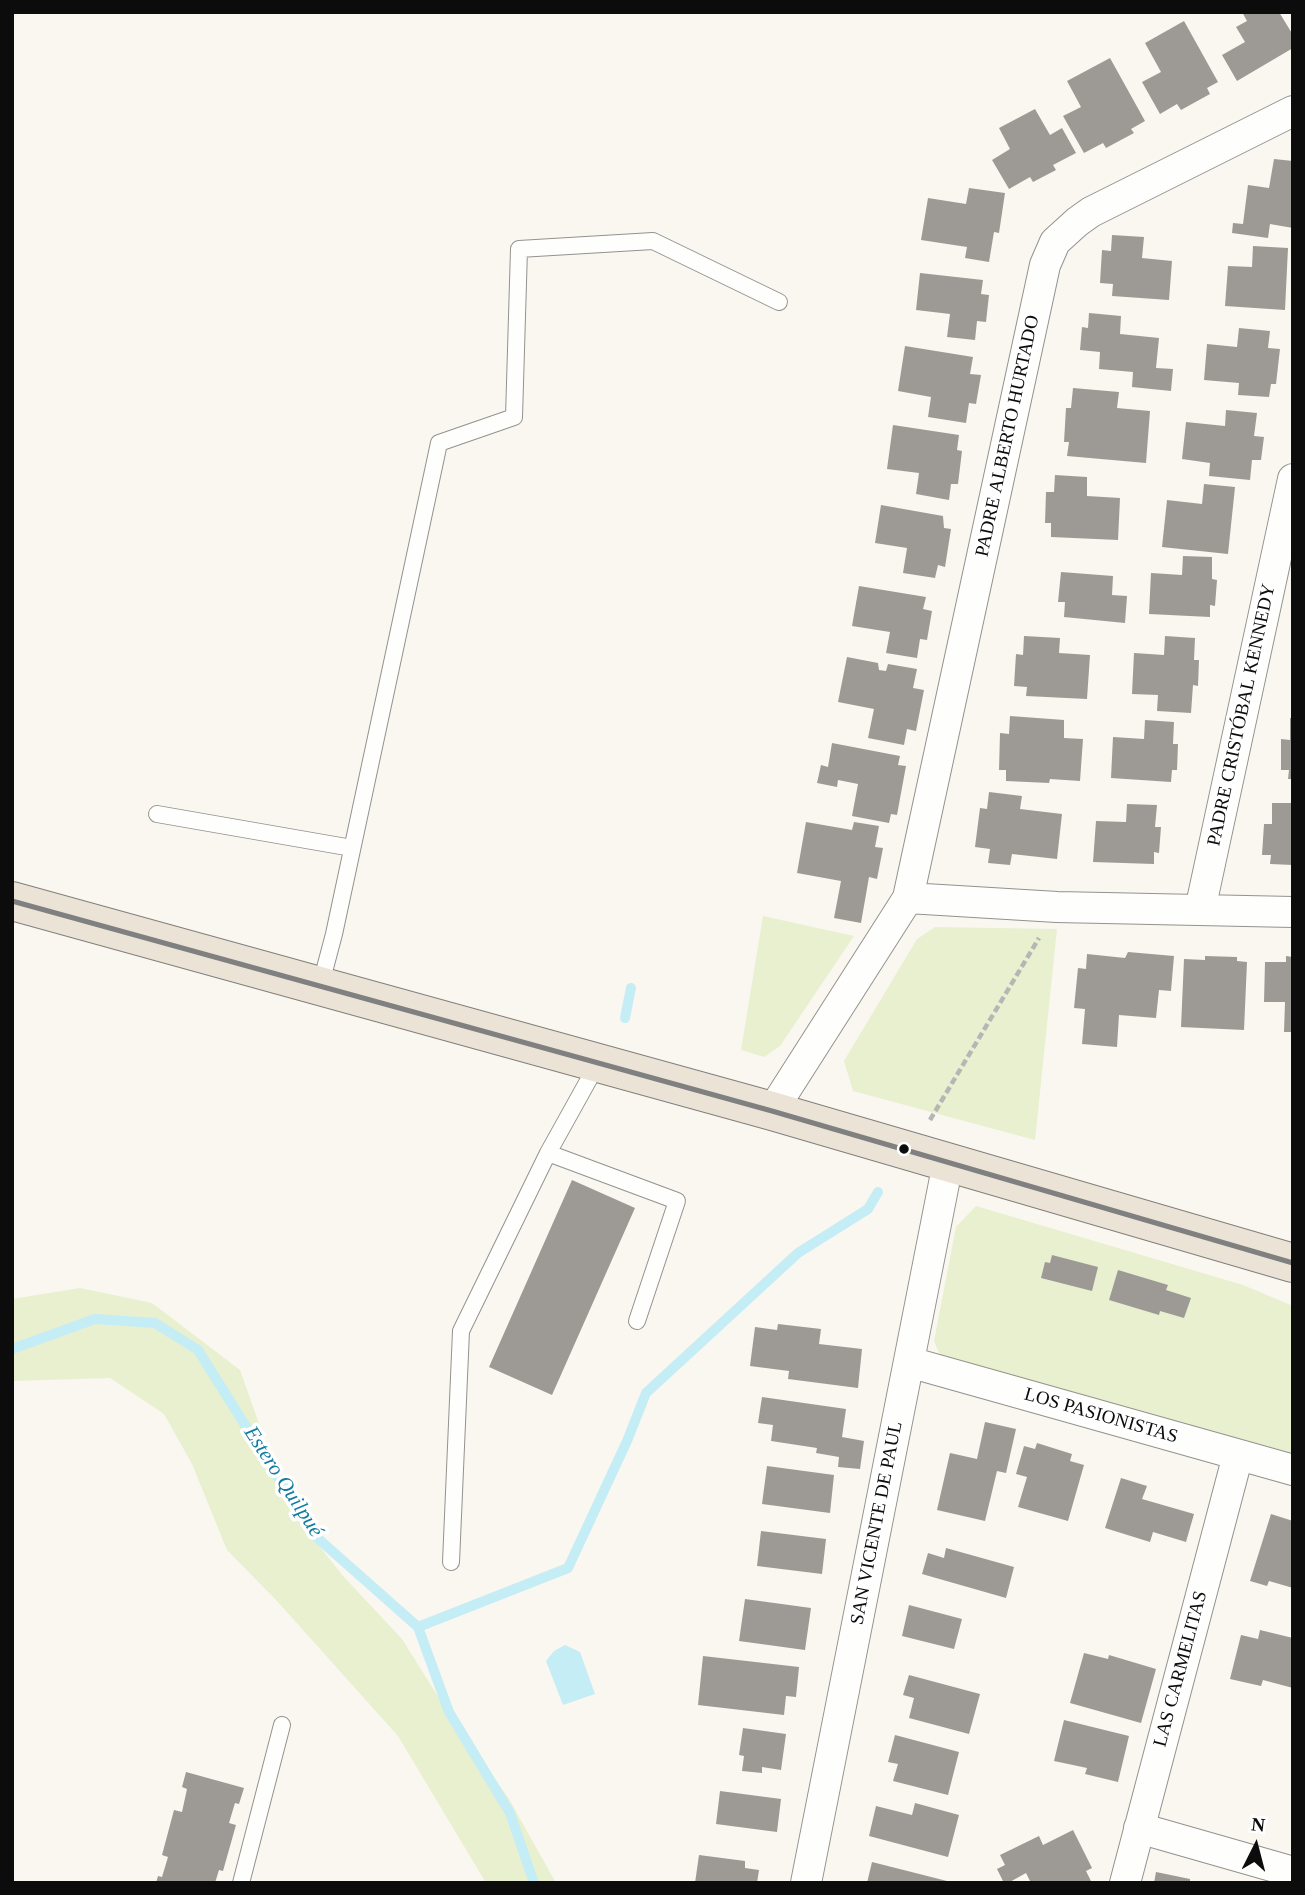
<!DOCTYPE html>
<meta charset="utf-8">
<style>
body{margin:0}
#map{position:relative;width:1305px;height:1895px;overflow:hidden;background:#faf7f0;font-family:"Times New Roman",serif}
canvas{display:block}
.frame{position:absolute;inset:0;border:14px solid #0c0c0c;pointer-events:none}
.north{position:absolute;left:1221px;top:1811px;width:70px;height:70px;-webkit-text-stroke:5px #fff;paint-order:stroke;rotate:6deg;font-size:19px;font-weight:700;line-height:28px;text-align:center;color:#0c0c0c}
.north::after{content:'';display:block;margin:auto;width:24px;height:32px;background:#0c0c0c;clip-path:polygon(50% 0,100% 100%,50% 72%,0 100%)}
</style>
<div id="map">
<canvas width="1305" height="1895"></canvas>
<div class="frame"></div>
<div class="north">N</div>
</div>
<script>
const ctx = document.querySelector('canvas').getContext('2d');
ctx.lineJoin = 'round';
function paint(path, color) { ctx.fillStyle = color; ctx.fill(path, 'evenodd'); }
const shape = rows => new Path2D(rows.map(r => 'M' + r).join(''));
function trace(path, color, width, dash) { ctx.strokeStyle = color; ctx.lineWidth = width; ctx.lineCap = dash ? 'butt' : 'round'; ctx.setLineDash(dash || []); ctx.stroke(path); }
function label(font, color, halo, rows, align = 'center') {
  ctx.font = font + ' "Times New Roman",serif'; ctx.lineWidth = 7; ctx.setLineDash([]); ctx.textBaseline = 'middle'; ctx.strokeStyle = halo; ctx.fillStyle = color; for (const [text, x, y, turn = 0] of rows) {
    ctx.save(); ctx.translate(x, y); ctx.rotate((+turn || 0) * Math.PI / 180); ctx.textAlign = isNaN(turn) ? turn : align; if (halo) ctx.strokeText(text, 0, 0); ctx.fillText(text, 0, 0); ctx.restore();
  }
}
const green = shape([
 [763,916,854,936,780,1046,764,1057,741,1050],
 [935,927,1057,929,1035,1140,853,1091,844,1061,917,939],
 [976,1206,1243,1285,1293,1306,1293,1458,943,1362,934,1341,956,1227],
 [80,1288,152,1303,240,1370,289,1508,343,1576,402,1639,444,1706,509,1799,556,1883,486,1883,398,1736,277,1601,227,1550,192,1464,164,1414,110,1378,12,1381,12,1299]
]);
const water = shape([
 [565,1645,580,1652,595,1694,563,1705,546,1661,554,1651]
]);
const stream = shape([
 [625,1018,631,988],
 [12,1349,95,1319,155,1323,198,1350,314,1535,418,1627,449,1712,510,1813,534,1883],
 [418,1627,568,1568,627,1441,646,1393,798,1253,868,1209,878,1192]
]);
const building = shape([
 [1242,12,1279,12,1293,35,1293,48,1237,81,1222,55,1245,42,1236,27,1247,21],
 [1184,21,1218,82,1207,88,1210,94,1181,110,1177,104,1160,114,1142,82,1161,72,1145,43],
 [1110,58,1145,121,1131,129,1134,133,1106,148,1103,143,1084,153,1063,116,1081,107,1067,81],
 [1035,109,1050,135,1062,128,1076,153,1053,165,1056,170,1033,182,1030,177,1009,189,992,160,1010,149,999,128],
 [1274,159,1293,161,1293,228,1270,224,1268,238,1232,233,1233,223,1243,224,1248,185,1269,188],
 [969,188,1005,193,999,233,994,232,989,262,965,258,967,247,921,240,928,198,966,204],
 [1112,235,1144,237,1142,258,1172,261,1169,300,1112,296,1113,284,1100,283,1102,250,1111,251],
 [1253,246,1288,248,1285,310,1225,306,1228,266,1252,267],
 [920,273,983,280,981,294,989,295,986,322,977,321,975,340,947,337,950,314,916,310],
 [1089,313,1121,316,1120,334,1159,338,1156,368,1173,369,1171,391,1132,387,1133,372,1099,369,1100,352,1080,350,1082,327,1088,328],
 [1239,328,1270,331,1268,348,1280,349,1276,384,1271,384,1269,397,1238,395,1239,383,1204,380,1207,344,1237,347],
 [905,346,973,357,970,374,981,375,976,404,969,403,966,423,928,417,931,397,898,391],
 [1073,388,1119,392,1117,408,1150,411,1146,463,1067,456,1069,442,1064,442,1066,408,1071,408],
 [1226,410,1257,413,1254,436,1264,437,1261,460,1252,460,1250,480,1209,476,1210,463,1182,459,1186,422,1225,426],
 [893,425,959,435,957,450,962,451,958,484,951,484,949,500,916,494,919,473,887,469],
 [1055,475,1087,477,1087,496,1120,498,1118,540,1051,537,1051,523,1045,523,1046,492,1054,492],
 [1204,484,1235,487,1228,554,1162,547,1167,500,1202,504],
 [881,505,943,516,944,528,951,529,945,567,938,565,935,578,903,573,907,548,875,543],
 [1183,556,1212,557,1212,579,1217,580,1215,606,1210,605,1210,617,1149,614,1151,573,1182,575],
 [1061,572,1113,576,1112,595,1127,596,1125,623,1064,617,1065,602,1058,602],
 [859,586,926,597,923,609,932,611,927,640,920,639,917,658,886,653,890,632,852,626],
 [1024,636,1060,638,1059,653,1090,655,1087,699,1026,696,1027,687,1014,686,1016,654,1023,655],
 [1165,636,1195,638,1194,660,1199,660,1198,686,1193,685,1191,713,1157,711,1158,695,1132,694,1134,653,1164,655],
 [847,657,878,663,879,670,886,671,888,664,917,669,913,688,924,690,916,731,907,729,904,745,868,738,874,709,838,702],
 [1010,716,1064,720,1064,738,1083,739,1080,781,1050,779,1049,783,1006,781,1006,770,999,770,1000,733,1009,734],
 [1290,718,1293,718,1293,779,1288,779,1289,770,1281,770,1281,739,1290,740],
 [1145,720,1174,722,1173,744,1178,744,1177,770,1172,770,1171,782,1111,778,1113,737,1144,739],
 [832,743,900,756,898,765,906,766,897,815,891,814,889,823,852,816,858,784,838,780,837,787,817,783,821,765,828,767],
 [989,792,1022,796,1020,809,1062,814,1057,859,1012,854,1010,865,988,863,990,849,975,847,980,808,987,809],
 [1272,803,1293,803,1293,865,1270,864,1271,855,1262,855,1264,824,1272,824],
 [1127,804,1157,805,1155,827,1161,827,1159,853,1154,852,1154,864,1093,862,1096,821,1126,822],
 [806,822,852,830,854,822,879,826,875,847,883,848,877,879,869,877,861,923,834,918,841,881,797,873],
 [1128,952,1174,956,1171,991,1159,990,1156,1018,1119,1015,1117,1047,1082,1044,1085,1009,1074,1008,1078,968,1086,969,1087,954,1125,958],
 [1205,956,1237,957,1237,961,1247,962,1244,1030,1181,1027,1184,959,1205,960],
 [1286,956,1293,957,1293,1032,1284,1032,1285,1002,1264,1002,1265,962,1286,962],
 [572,1180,635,1208,552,1395,489,1367],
 [1052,1255,1098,1267,1092,1291,1041,1278,1045,1262,1050,1263],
 [1118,1270,1168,1285,1166,1290,1191,1298,1184,1318,1160,1311,1159,1315,1109,1300],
 [778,1324,821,1329,819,1344,862,1349,858,1388,788,1379,789,1371,750,1366,755,1327,777,1330],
 [762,1397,846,1409,842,1437,864,1441,860,1469,838,1467,839,1457,816,1453,817,1448,771,1441,773,1425,758,1423],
 [985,1422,1016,1429,1006,1473,997,1471,985,1521,937,1510,950,1453,977,1459],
 [1037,1443,1072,1454,1070,1461,1084,1465,1068,1521,1018,1507,1027,1477,1016,1474,1024,1446,1035,1449],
 [767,1466,834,1475,830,1513,762,1504],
 [1121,1478,1147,1486,1142,1499,1194,1514,1186,1542,1153,1532,1150,1542,1105,1528],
 [1271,1514,1293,1521,1293,1588,1269,1581,1267,1586,1250,1581],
 [761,1531,826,1539,822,1574,757,1566],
 [946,1548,1014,1567,1006,1598,922,1574,928,1553,944,1558],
 [745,1599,811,1608,805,1650,739,1641],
 [909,1605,962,1619,954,1649,902,1636],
 [1260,1630,1293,1638,1293,1688,1263,1680,1261,1686,1230,1679,1241,1635,1258,1639],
 [1084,1653,1108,1659,1109,1655,1156,1669,1141,1723,1070,1703],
 [703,1656,799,1667,796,1697,786,1696,784,1715,698,1705],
 [909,1675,980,1694,969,1734,909,1718,914,1698,903,1695],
 [1064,1720,1129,1736,1118,1782,1085,1774,1087,1768,1054,1761],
 [743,1728,786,1734,781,1770,762,1767,762,1773,742,1771,744,1756,739,1755],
 [895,1735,959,1752,948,1795,893,1781,898,1764,888,1762],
 [186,1772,244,1788,239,1804,235,1803,229,1823,236,1825,223,1871,219,1870,215,1883,156,1883,158,1876,162,1877,168,1857,162,1855,174,1810,182,1812,187,1789,182,1787],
 [720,1791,781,1799,777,1832,716,1824],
 [915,1803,959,1815,948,1857,869,1836,876,1806,912,1815],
 [1073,1830,1092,1868,1086,1871,1092,1883,1031,1883,1026,1873,1008,1883,1004,1883,997,1869,1005,1865,1000,1855,1039,1836,1043,1845],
 [699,1855,745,1861,745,1868,759,1870,757,1883,695,1883],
 [872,1862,947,1881,946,1883,867,1883],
 [1156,1872,1190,1879,1190,1883,1154,1883]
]);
const path = shape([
 [930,1120,1039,938]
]);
const service = shape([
 [157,814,352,848],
 [320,987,334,934,439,443,514,417,519,249,653,241,779,302],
 [548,1153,677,1201,637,1321],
 [451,1562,461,1331,548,1153,598,1063],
 [241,1883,282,1725]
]);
const minor = shape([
 [908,898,1057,907,1293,912],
 [1200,910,1293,479],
 [772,1111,908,898,1045,265,1055,242,1077,222,1091,212,1293,111],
 [909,1362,1293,1470],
 [1139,1828,1293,1872],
 [806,1883,948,1163],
 [1125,1883,1238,1455]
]);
const primary = shape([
 [12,901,772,1111,1293,1263]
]);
const bus1 = shape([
 [12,901,772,1111,1293,1263]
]);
const markers = [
 [904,1149,6,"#0c0c0c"]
];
const streetNames = [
 ["PADRE ALBERTO HURTADO",1008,436,-78],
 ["PADRE CRISTÓBAL KENNEDY",1242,715,-78],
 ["LOS PASIONISTAS",1101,1416,16],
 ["SAN VICENTE DE PAUL",877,1523,-79],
 ["LAS CARMELITAS",1181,1669,-75]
];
const waterNames = [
 ["Estero Quilpué",283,1482,57]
];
paint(green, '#e8f0cf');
paint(water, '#c5edf6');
trace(stream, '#c5edf6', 10);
paint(building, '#9d9a96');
trace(service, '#93928f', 18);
trace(minor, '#93928f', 32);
trace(primary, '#807f7c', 40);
trace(path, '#b7b6b5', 4.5, [7, 3.5]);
trace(service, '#fefefd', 16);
trace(minor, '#fefefd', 30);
trace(primary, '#ece3d7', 38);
trace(bus1, '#808080', 5);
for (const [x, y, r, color] of markers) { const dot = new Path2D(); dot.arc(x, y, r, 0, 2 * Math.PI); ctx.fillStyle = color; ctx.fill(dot); trace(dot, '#fff', 2.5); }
label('19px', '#0c0c0c', '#fff', streetNames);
label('italic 21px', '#137ba0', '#fff', waterNames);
</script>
